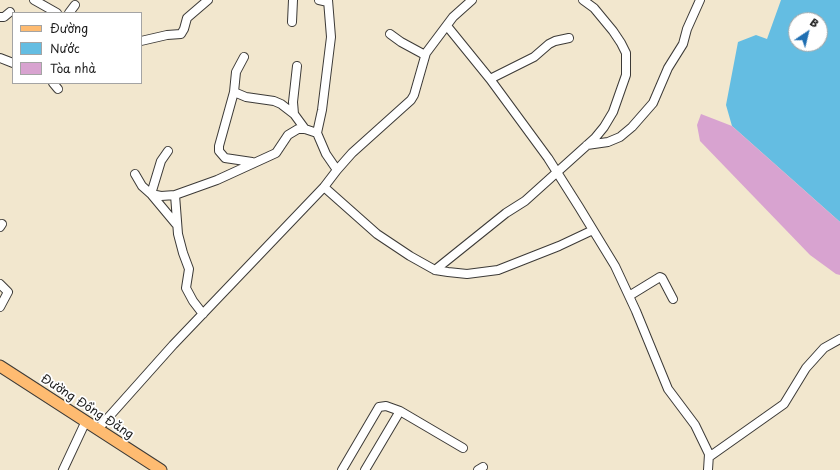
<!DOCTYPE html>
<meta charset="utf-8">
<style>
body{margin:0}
#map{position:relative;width:840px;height:470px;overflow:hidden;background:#f2e7ce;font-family:"Playpen Sans",sans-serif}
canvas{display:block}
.legend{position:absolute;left:12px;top:12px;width:130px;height:72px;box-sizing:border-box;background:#fff;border:1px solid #a4a4a4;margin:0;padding:5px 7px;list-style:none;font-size:12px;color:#1c1c1c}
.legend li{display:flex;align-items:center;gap:8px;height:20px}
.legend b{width:20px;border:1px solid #a4a4a4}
.north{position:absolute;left:788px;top:12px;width:40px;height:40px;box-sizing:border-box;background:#fff;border:1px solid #a4a4a4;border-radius:50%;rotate:35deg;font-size:11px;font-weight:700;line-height:16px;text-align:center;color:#1c1c1c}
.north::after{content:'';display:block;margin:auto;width:14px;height:18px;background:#1f6fb2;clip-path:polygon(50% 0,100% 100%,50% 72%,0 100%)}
</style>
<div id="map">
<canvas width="840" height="470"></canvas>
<ul class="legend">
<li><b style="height:5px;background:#febb71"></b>Đường</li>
<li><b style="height:11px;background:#64bde2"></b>Nước</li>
<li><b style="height:11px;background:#d8a3d0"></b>Tòa nhà</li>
</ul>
<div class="north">B</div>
</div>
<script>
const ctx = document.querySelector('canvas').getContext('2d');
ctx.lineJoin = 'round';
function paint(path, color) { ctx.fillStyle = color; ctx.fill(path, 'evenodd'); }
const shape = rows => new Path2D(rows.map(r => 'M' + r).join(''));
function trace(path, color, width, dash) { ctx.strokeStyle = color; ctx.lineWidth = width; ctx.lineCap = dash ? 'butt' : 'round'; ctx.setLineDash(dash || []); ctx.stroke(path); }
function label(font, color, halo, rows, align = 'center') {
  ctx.font = font + ' "Playpen Sans",sans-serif'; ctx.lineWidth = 3.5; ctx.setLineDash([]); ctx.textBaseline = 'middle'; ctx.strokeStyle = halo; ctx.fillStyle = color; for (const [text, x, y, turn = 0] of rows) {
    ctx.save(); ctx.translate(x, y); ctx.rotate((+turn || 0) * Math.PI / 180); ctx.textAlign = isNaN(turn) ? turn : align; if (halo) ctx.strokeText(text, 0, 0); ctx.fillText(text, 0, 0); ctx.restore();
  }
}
const water = shape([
 [781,0,840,0,840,222,732,126,726,105,738,42,756,35,767,39],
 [796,20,820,20,820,44,796,44]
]);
const building = shape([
 [701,114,732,126,840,222,840,275,836,274,810,255,700,141,697,125]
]);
const minor = shape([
 [34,0,57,13],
 [319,0,328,2],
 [328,0,331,37,322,110,317,133,326,154,337,170],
 [69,13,75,5],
 [0,17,4,17,10,12],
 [292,22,293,0],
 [447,26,490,79,548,158,579,207,615,266,636,311,668,389,695,425,709,454,708,470],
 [390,34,401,42,425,55],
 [141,41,167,35,181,34,184,29,187,18,208,0],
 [244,57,236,72,234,92,219,146,219,151,225,158,252,162],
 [0,58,13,63],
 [297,66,293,102,294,114,305,129],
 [490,79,534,57,549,44,555,41,569,38],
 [53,83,58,89],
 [234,92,246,97,274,101,281,104,294,114],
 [587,145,608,142,620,137,632,127,653,103,668,68,683,44,687,29,700,0],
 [168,151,161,161,151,194,176,224],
 [135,174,142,186,151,194,161,196,175,195,217,180,276,153,288,135,298,129,305,129,317,133],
 [324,187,377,234,410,256,435,270,448,272,467,274,498,270,559,246,593,230],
 [175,195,178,234,183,253,189,269,186,288,193,301,203,314],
 [0,227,2,224],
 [435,270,506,213,525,201,595,138,604,127,613,112,626,75,626,53,621,43,613,31,594,8,583,0],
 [0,284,8,292,0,307],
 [629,296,660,277,662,278,673,299],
 [98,429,173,345,324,187,337,170,352,153,411,100,414,95,426,53,453,17,472,0],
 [709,457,784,404,806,368,824,348,840,339],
 [63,470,85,423],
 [342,470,379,407,386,406,400,411],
 [365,470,400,411,463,448],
 [478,470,483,467]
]);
const major = shape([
 [0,366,161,470]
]);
const streetNames = [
 ["Đường Đồng Đăng",87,407,33]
];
paint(water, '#64bde2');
paint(building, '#d8a3d0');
trace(minor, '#3c3a37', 10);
trace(major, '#3c3a37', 13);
trace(minor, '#fff', 8);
trace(major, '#febb71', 11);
label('12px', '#1c1c1c', '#fff', streetNames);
</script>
